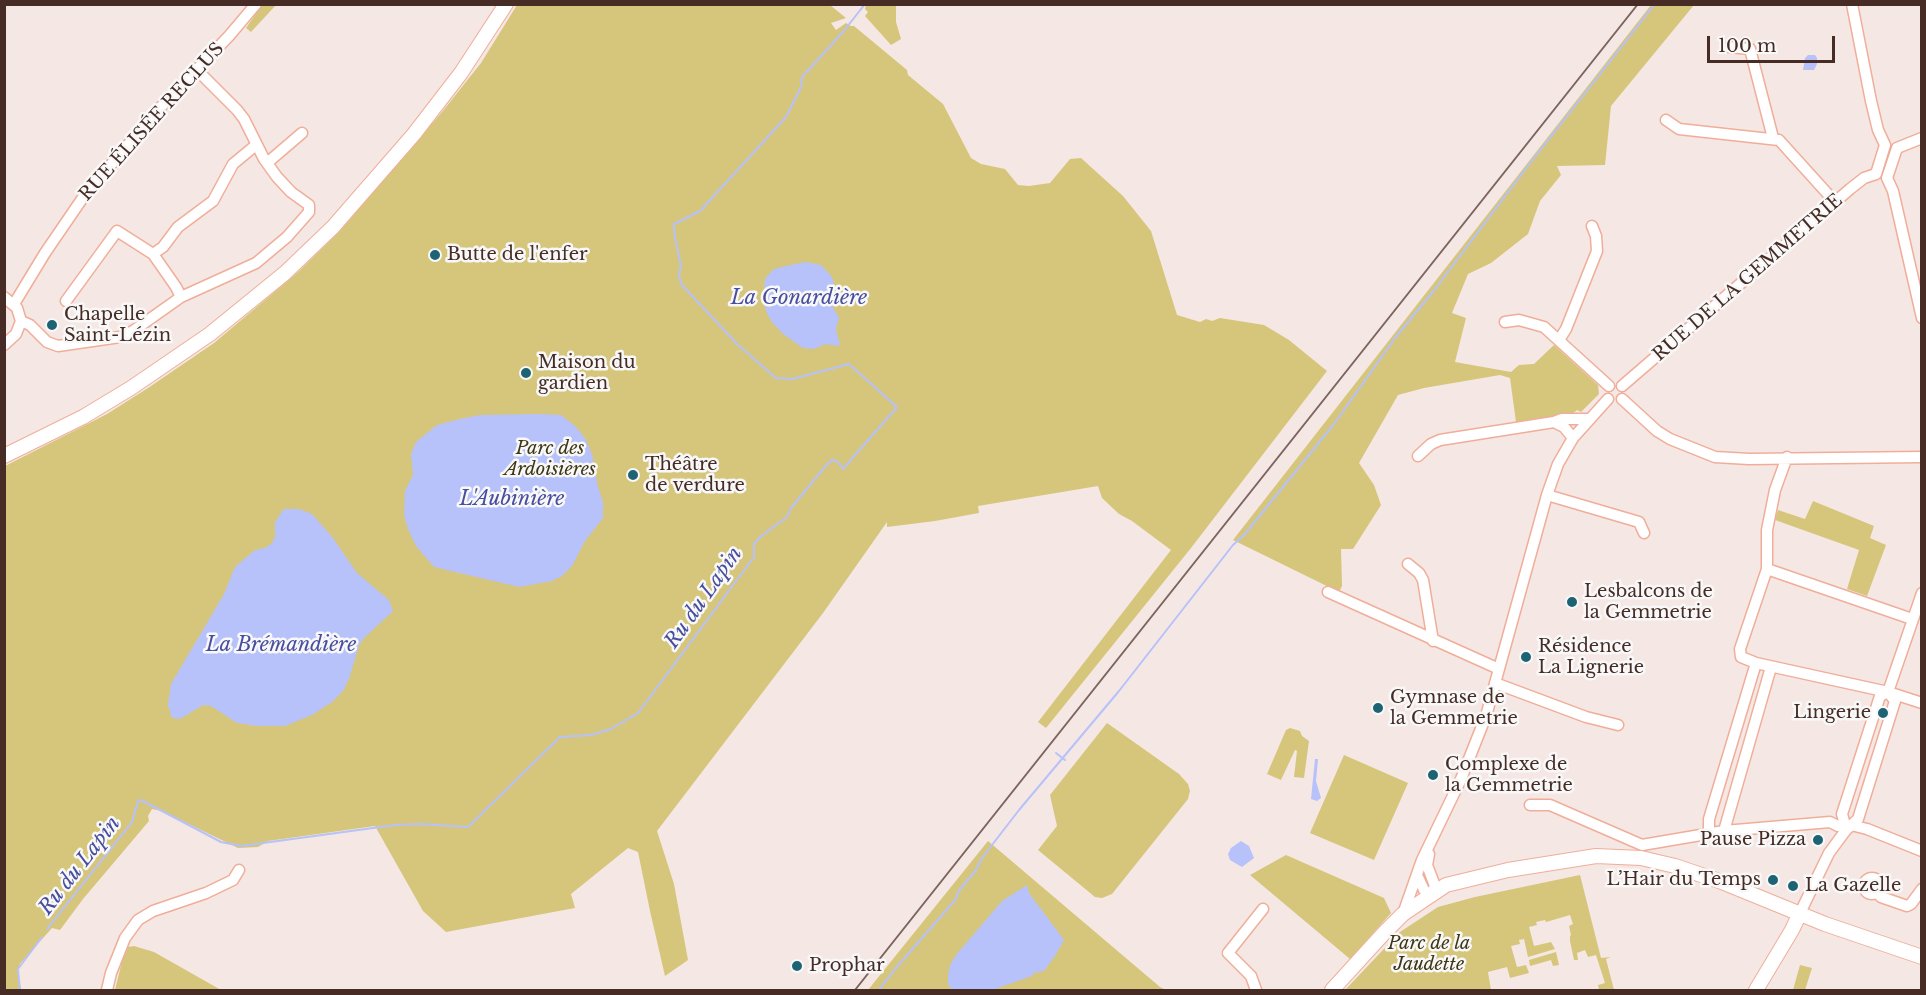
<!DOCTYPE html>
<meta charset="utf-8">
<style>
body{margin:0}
#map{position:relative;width:1926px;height:995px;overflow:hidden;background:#f5e7e3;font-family:"Libre Baskerville",serif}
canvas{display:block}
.frame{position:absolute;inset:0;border:6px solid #472c25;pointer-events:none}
.scale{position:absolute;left:1707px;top:36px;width:128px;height:27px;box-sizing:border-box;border:3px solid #472c25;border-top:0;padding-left:8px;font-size:18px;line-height:21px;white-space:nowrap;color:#472c25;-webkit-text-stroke:4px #f8f8f8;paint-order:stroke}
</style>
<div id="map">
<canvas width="1926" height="995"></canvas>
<div class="frame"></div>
<div class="scale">100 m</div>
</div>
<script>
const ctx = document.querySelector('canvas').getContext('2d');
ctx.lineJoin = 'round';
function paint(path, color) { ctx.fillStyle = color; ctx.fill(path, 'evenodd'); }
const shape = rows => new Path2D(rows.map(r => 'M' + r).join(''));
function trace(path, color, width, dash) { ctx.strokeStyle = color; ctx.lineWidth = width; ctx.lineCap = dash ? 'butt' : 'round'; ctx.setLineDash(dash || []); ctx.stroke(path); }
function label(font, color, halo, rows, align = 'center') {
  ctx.font = font + ' "Libre Baskerville",serif'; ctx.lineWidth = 5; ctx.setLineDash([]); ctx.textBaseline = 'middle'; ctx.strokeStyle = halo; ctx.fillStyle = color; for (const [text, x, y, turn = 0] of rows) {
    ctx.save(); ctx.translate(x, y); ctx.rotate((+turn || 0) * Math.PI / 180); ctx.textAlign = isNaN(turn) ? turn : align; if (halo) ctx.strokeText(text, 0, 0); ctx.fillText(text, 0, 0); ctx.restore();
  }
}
const green = shape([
 [262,5,276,5,251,32,246,28],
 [517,5,830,5,846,18,831,23,836,30,846,23,851,26,854,26,907,70,908,75,943,104,971,158,981,164,1005,169,1018,185,1029,186,1050,183,1070,159,1081,158,1123,196,1151,231,1177,315,1200,322,1206,319,1212,321,1220,318,1264,325,1289,340,1327,371,1191,548,1046,728,1038,722,1171,550,1132,521,1119,514,1102,498,1098,486,978,506,979,513,935,521,887,527,887,522,823,613,657,831,674,884,688,960,665,976,650,911,638,852,628,848,571,894,575,908,446,932,423,911,375,826,268,841,258,847,238,848,162,811,152,809,148,816,149,821,83,899,60,930,52,928,20,964,18,970,21,990,5,990,5,466,107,414,148,388,214,343,297,273,339,232,442,112,481,63],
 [866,5,896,5,896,22,901,39,891,45,865,16,868,12,865,9],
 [1651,5,1694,5,1611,106,1605,165,1557,166,1561,175,1540,201,1528,234,1491,263,1468,274,1452,313,1466,318,1455,362,1511,372,1519,365,1534,364,1554,345,1598,385,1599,394,1581,412,1577,410,1572,414,1516,422,1510,378,1500,375,1424,388,1398,395,1359,463,1374,485,1381,505,1353,549,1341,549,1342,586,1339,592,1233,540],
 [1813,501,1874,526,1870,538,1886,545,1867,596,1847,589,1859,550,1775,520,1778,510,1805,519],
 [1107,723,1179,774,1188,784,1190,791,1188,799,1112,894,1102,898,1095,897,1038,850,1057,826,1050,795],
 [1290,728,1300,731,1302,736,1309,741,1304,778,1294,777,1297,751,1295,750,1281,780,1267,774,1286,730],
 [1344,755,1408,783,1374,860,1310,833],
 [988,841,1160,987,1166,990,868,990],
 [1286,855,1384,898,1391,913,1350,959,1250,875],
 [1580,875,1601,958,1611,957,1606,959,1614,990,1599,990,1598,985,1605,983,1596,955,1588,957,1585,950,1577,953,1578,960,1574,960,1570,941,1570,936,1571,935,1569,926,1573,924,1570,915,1546,922,1545,920,1536,922,1537,925,1529,927,1534,946,1551,942,1555,949,1528,957,1524,939,1519,940,1520,944,1511,946,1517,967,1526,965,1529,973,1510,978,1507,967,1488,972,1491,990,1345,990,1400,932,1438,907,1475,897],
 [134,946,154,952,221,990,115,990,124,953,128,947],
 [1556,952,1559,965,1553,966,1551,960,1530,966,1529,960],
 [1800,965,1812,968,1805,990,1793,990]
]);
const water = shape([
 [1808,55,1815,55,1817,58,1817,64,1814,70,1803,70,1805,58],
 [806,262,821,265,832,277,835,287,833,308,839,317,836,330,840,345,839,346,825,344,814,349,803,348,783,334,771,321,767,313,763,301,764,292,765,279,771,272,774,269,790,265],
 [540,414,561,415,575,426,585,438,592,454,598,487,603,502,603,518,585,541,572,566,562,576,552,581,519,587,434,567,416,546,408,529,404,515,405,491,413,475,411,454,416,442,437,425,460,419,480,415],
 [284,509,299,509,312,514,333,538,357,573,389,600,393,611,364,638,359,645,349,679,343,691,332,702,312,715,285,726,257,726,237,723,211,706,203,705,180,719,172,718,168,705,171,684,224,594,235,567,255,550,265,548,272,543,275,537,275,522],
 [1315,759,1318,759,1316,781,1321,798,1317,801,1311,799],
 [1241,841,1249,846,1254,858,1242,867,1230,860,1228,854,1231,848],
 [1027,885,1029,893,1064,940,1055,956,1044,971,1034,973,1032,976,992,990,952,990,948,984,948,976,950,965,956,955,1002,901]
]);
const stream = shape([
 [1056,753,1065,760],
 [47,929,132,822,138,801,141,800,221,842,241,846,395,825,421,824,468,827,560,737,591,735,611,729,638,713,754,557,754,544,760,537,788,516,791,508,829,462,833,460,837,461,843,469,897,407,849,364,792,379,776,378,737,344,681,284,679,274,681,266,674,232,674,224,700,211,786,117,801,87,802,77,843,32,865,4],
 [20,990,18,969,42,937],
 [879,990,895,969,956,899,958,892,976,870,982,858,1019,810,1119,691,1233,545,1244,535,1334,424,1395,338,1435,289,1527,167,1655,4]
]);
const street = shape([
 [1852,4,1871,101,1878,130,1885,145],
 [1729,47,1750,49,1773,138],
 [1666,120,1679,129,1779,140,1835,202],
 [1897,148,1922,138],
 [267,163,302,133],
 [1876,174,1885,145],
 [1887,178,1893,191,1922,318],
 [1887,178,1897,148],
 [153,254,163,247,178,227,213,201,233,164,256,145],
 [4,297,17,308,21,321,16,334,4,345],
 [66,301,117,231,153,254,176,287,181,297],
 [14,304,45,253,84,196,157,111,229,36,256,4],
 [21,321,30,325,47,342,58,346,120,337,133,331,181,297,256,263,287,237,309,212,309,205,291,192,277,177,264,159,244,119,237,110,197,70],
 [1505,322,1519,320,1544,327,1609,386],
 [1559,340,1566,329,1597,251,1596,236,1592,226],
 [1622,386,1850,189,1864,178,1876,174],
 [1622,399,1657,431,1670,439,1715,457,1749,459,1922,457],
 [1554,422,1564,427,1573,438],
 [1418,456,1431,444,1440,440,1554,422,1562,419,1589,419],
 [1787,457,1775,490,1767,530,1767,569,1740,649,1741,657,1756,663,1888,692,1922,703],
 [1547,495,1639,522,1644,533],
 [1408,564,1419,573,1423,580,1433,641],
 [1767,569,1912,619],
 [1328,592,1499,669],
 [1495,683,1586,717,1618,725],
 [1888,692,1922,593],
 [1530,805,1550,805,1642,845,1724,831,1830,822,1838,826,1851,825,1867,829,1922,851],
 [1845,825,1842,814,1880,696,1888,692],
 [1724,831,1771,667],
 [1709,833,1709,819,1756,663],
 [1417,875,1424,890,1431,895,1435,886,1427,865,1429,854],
 '1864 886a8 8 0 1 1 16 0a8 8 0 1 1-16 0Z',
 [1876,892,1881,897,1907,906,1911,904,1922,889],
 [1800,913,1829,853,1846,830,1858,819,1895,701,1888,692],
 [1403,914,1422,860,1461,779,1486,716,1547,495,1558,464,1573,438,1608,399],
 [107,990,111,973,125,938,138,920,153,911,206,893,233,880,239,870],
 [1256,990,1251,976,1228,953,1263,909]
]);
const secondary = shape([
 [4,456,83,417,131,388,210,334,285,273,333,227,414,134,461,73,506,4],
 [1332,990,1384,933,1403,914,1446,885,1508,870,1596,856,1641,858,1675,866,1722,882,1825,924,1922,957],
 [1756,990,1792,930,1800,913]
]);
const rail = shape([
 [855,990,1638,4]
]);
const markers = [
 [435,255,6,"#1d6374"],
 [52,325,6,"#1d6374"],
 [526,373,6,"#1d6374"],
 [633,475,6,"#1d6374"],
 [1572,602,6,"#1d6374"],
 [1526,657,6,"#1d6374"],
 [1378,708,6,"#1d6374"],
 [1883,713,6,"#1d6374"],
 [1433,775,6,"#1d6374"],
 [1818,840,6,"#1d6374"],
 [1773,880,6,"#1d6374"],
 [1793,886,6,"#1d6374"],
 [797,966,6,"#1d6374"]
];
const streetNames = [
 ["RUE ÉLISÉE RECLUS",152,122,-48],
 ["RUE DE LA GEMMETRIE",1748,278,-41]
];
const poiNames = [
 ["Butte de l'enfer",447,255],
 ["Chapelle",64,315],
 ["Saint-Lézin",64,336],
 ["Maison du",538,363],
 ["gardien",538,384],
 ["Théâtre",645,465],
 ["de verdure",645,486],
 ["Lesbalcons de",1584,592],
 ["la Gemmetrie",1584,613],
 ["Résidence",1538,647],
 ["La Lignerie",1538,668],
 ["Gymnase de",1390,698],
 ["la Gemmetrie",1390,719],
 ["Lingerie",1871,713,"right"],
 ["Complexe de",1445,765],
 ["la Gemmetrie",1445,786],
 ["Pause Pizza",1806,840,"right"],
 ["L’Hair du Temps",1761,880,"right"],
 ["La Gazelle",1805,886],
 ["Prophar",809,966]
];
const parkNames = [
 ["Parc des",550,449],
 ["Ardoisières",550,470],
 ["Parc de la",1429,944],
 ["Jaudette",1429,965]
];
const waterNames = [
 ["La Gonardière",799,298],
 ["L'Aubinière",512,499],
 ["Ru du Lapin",704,598,-55],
 ["La Brémandière",281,645],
 ["Ru du Lapin",80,866,-52]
];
paint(green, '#d6c67c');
paint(water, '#b7c1fa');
trace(stream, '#b7c1fa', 2);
trace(street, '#f0ae9a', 13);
trace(secondary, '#f0ae9a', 16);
trace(street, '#fff', 10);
trace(secondary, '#fff', 14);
trace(rail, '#7c655f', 2);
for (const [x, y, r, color] of markers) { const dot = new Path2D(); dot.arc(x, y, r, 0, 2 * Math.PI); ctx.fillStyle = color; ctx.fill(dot); trace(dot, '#f8f8f8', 2); }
label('18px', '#472c25', '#f8f8f8', streetNames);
label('18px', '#472c25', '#f8f8f8', poiNames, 'left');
label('italic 18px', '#3e3614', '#f8f8f8', parkNames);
label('italic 20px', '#474d9f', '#f8f8f8', waterNames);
</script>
